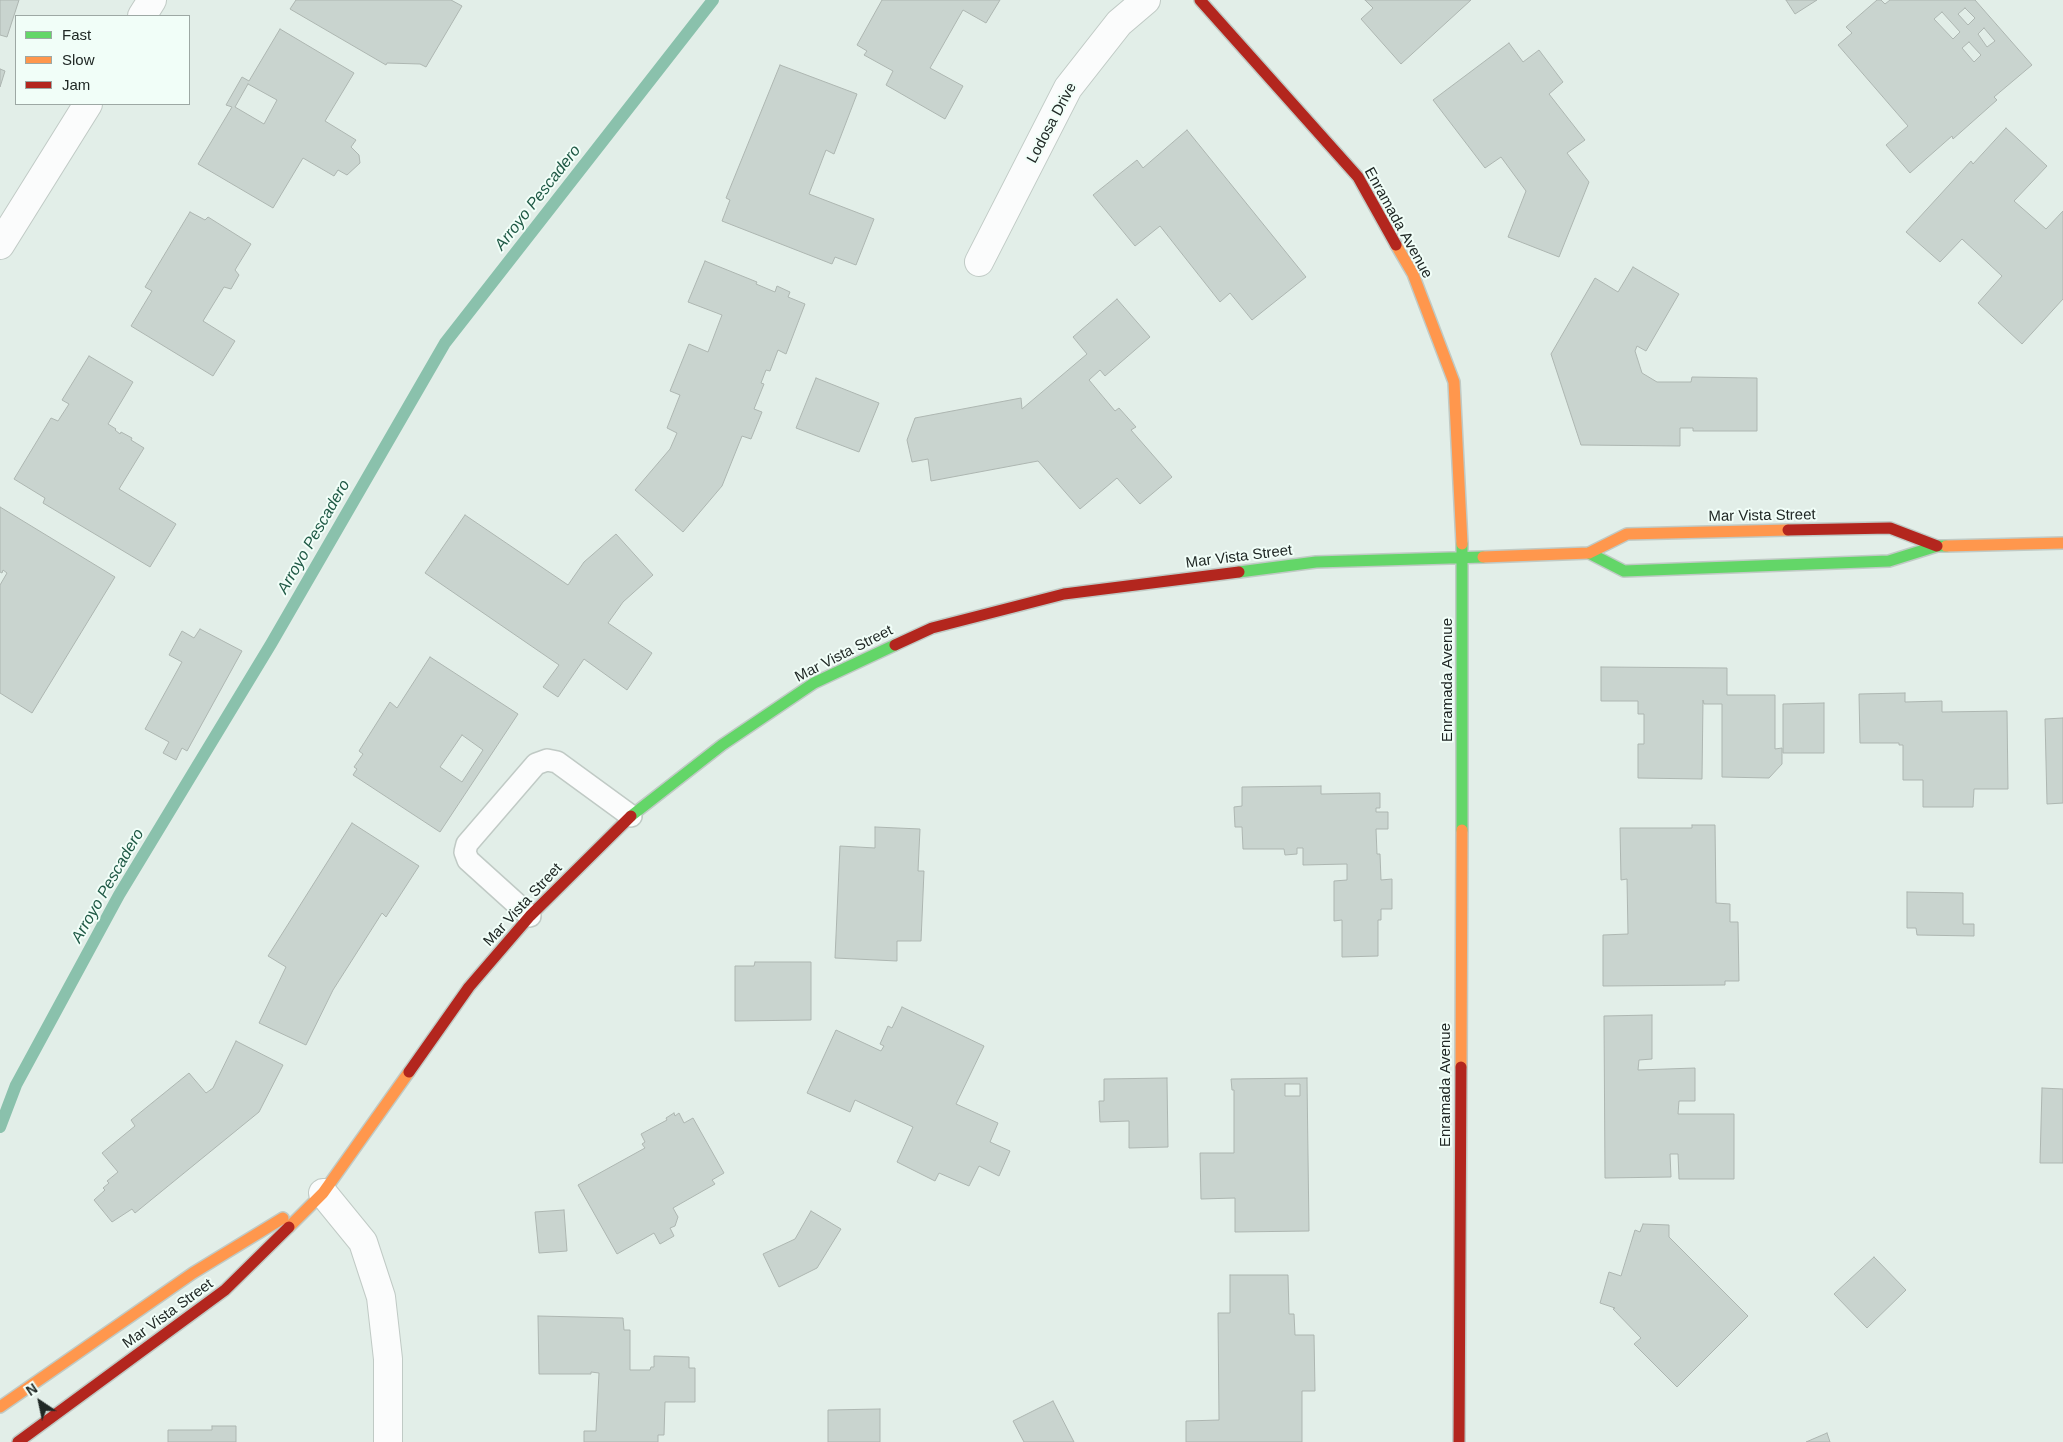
<!DOCTYPE html>
<style>
body{margin:0}
#map{position:relative;width:2063px;height:1442px;overflow:hidden;background:#e2eee8;font-family:Helvetica,sans-serif}
canvas{display:block}
.legend{position:absolute;left:15px;top:15px;width:175px;height:90px;box-sizing:border-box;background:#f1fef8;border:1px solid #9da8a4;margin:0;padding:6px 9px;list-style:none;font-size:15px;color:#202825}
.legend li{display:flex;align-items:center;gap:10px;height:25px}
.legend b{width:25px;border:1px solid #9da8a4}
.north{position:absolute;left:15px;top:1377px;width:50px;height:50px;-webkit-text-stroke:4px #f1fef8;paint-order:stroke;rotate:326deg;font-size:14px;font-weight:700;line-height:20px;text-align:center;color:#202825}
.north::after{content:'';display:block;margin:auto;width:18px;height:22px;background:#202825;clip-path:polygon(50% 0,100% 100%,50% 72%,0 100%)}
</style>
<div id="map">
<canvas width="2063" height="1442"></canvas>
<ul class="legend">
<li><b style="height:6px;background:#63d668"></b>Fast</li>
<li><b style="height:6px;background:#ff974d"></b>Slow</li>
<li><b style="height:6px;background:#b3261e"></b>Jam</li>
</ul>
<div class="north">N</div>
</div>
<script>
const ctx = document.querySelector('canvas').getContext('2d');
ctx.lineJoin = 'round';
const shape = rows => new Path2D(rows.map(r => 'M' + r).join(''));
function trace(path, color, width, dash) { ctx.strokeStyle = color; ctx.lineWidth = width; ctx.lineCap = dash ? 'butt' : 'round'; ctx.setLineDash(dash || []); ctx.stroke(path); }
function paint(path, color) { ctx.fillStyle = color; ctx.fill(path, 'evenodd'); }
function label(font, color, halo, rows, align = 'center') {
  ctx.font = font + ' Helvetica,sans-serif'; ctx.lineWidth = 4; ctx.setLineDash([]); ctx.textBaseline = 'middle'; ctx.strokeStyle = halo; ctx.fillStyle = color; for (const [text, x, y, turn = 0] of rows) {
    ctx.save(); ctx.translate(x, y); ctx.rotate((+turn || 0) * Math.PI / 180); ctx.textAlign = isNaN(turn) ? turn : align; if (halo) ctx.strokeText(text, 0, 0); ctx.fillText(text, 0, 0); ctx.restore();
  }
}
const stream = shape([
 [0,1127,16,1085,119,895,271,644,445,343,713,0]
]);
const building = shape([
 [0,0,19,0,7,37,0,35,0,0],
 [296,0,451,0,462,6,426,67,420,64,387,63,386,65,290,9,296,0],
 [882,0,1000,0,986,23,963,10,930,68,963,86,945,119,886,85,893,71,864,55,867,51,857,45,882,0],
 [1365,0,1471,0,1401,64,1361,19,1373,8,1365,0],
 [1786,0,1817,0,1795,14,1786,0],
 [1877,0,1881,0,1885,4,1890,0,1975,0,2032,65,1994,97,1997,100,1953,139,1952,136,1910,173,1886,145,1908,126,1838,45,1852,33,1846,27,1877,0],
 [1965,8,1975,18,1968,25,1958,14,1965,8],
 [1942,12,1960,32,1953,39,1934,19,1942,12],
 [1984,28,1995,41,1987,47,1978,34,1984,28],
 [1969,42,1981,55,1974,62,1962,48,1969,42],
 [280,29,354,73,325,121,356,140,351,147,359,155,360,163,347,175,338,170,334,176,303,158,273,208,198,164,232,107,226,105,242,77,249,81,280,29],
 [248,84,277,100,264,124,235,107,248,84],
 [1509,43,1523,62,1539,50,1563,82,1549,94,1585,140,1567,153,1589,182,1559,257,1508,237,1526,191,1501,157,1485,168,1433,100,1509,43],
 [780,65,857,94,834,154,826,150,809,194,874,219,856,265,835,257,832,264,722,221,730,200,726,198,780,65],
 [0,69,5,71,0,87,0,69],
 [2006,128,2047,166,2014,201,2046,229,2063,211,2063,299,2022,344,1978,303,2002,276,1962,239,1940,262,1906,232,1971,161,1973,164,2006,128],
 [1187,130,1306,277,1252,320,1230,293,1220,302,1160,226,1135,246,1093,195,1137,160,1143,168,1187,130],
 [190,212,205,220,208,217,251,244,235,270,239,275,231,289,224,287,203,321,235,341,213,376,131,326,152,291,145,287,190,212],
 [705,261,757,282,756,284,775,292,777,286,790,292,788,297,805,304,786,354,778,350,770,371,766,370,761,383,764,384,754,409,762,412,751,439,742,436,722,486,683,532,635,490,670,449,677,433,667,428,680,395,670,391,689,344,708,352,722,315,688,302,705,261],
 [1633,267,1679,294,1646,351,1637,346,1635,351,1642,373,1657,382,1691,382,1692,377,1757,378,1757,431,1693,431,1693,428,1680,428,1680,446,1581,445,1551,354,1595,278,1618,292,1633,267],
 [1117,299,1150,337,1105,376,1100,370,1089,380,1115,411,1119,408,1136,427,1131,430,1172,477,1140,504,1117,478,1080,509,1038,461,931,481,928,459,912,462,907,440,915,418,1021,398,1022,409,1087,354,1073,337,1117,299],
 [89,356,133,382,108,424,116,429,115,430,120,434,121,432,132,438,131,440,144,448,119,489,176,524,150,567,43,503,45,498,14,479,51,418,58,421,69,404,62,400,89,356],
 [816,378,879,403,859,452,796,428,816,378],
 [0,507,115,577,32,713,0,693,0,585,7,573,3,570,2,573,0,572,0,507],
 [465,515,568,585,584,562,616,534,653,575,623,602,608,623,652,653,627,690,584,659,558,697,543,687,559,665,425,573,465,515],
 [200,629,242,651,187,751,182,748,176,760,163,753,169,742,145,729,182,662,169,655,182,631,194,638,200,629],
 [430,657,518,714,440,832,353,775,357,769,354,767,363,754,359,751,390,702,397,708,430,657],
 [462,735,483,750,462,782,440,767,462,735],
 [1601,667,1727,668,1727,695,1775,695,1775,749,1782,748,1782,764,1769,778,1722,777,1722,704,1704,704,1703,700,1702,779,1638,778,1638,744,1644,744,1644,714,1638,714,1638,701,1601,701,1601,667],
 [1905,693,1905,702,1942,701,1942,712,2007,711,2008,789,1974,789,1973,807,1923,807,1923,780,1903,780,1903,745,1899,745,1899,743,1860,743,1859,694,1905,693],
 [1824,703,1824,753,1783,753,1783,704,1824,703],
 [2063,718,2063,803,2047,804,2045,719,2063,718],
 [1321,786,1321,794,1380,793,1380,808,1376,808,1376,812,1388,812,1388,829,1376,829,1377,854,1380,854,1381,880,1392,879,1392,909,1381,909,1381,920,1378,920,1378,956,1342,957,1342,920,1334,921,1334,881,1347,880,1347,864,1303,865,1303,848,1297,848,1297,854,1285,855,1284,849,1243,849,1242,827,1235,827,1234,807,1242,806,1242,787,1321,786],
 [352,823,419,866,386,917,382,913,333,990,306,1045,259,1023,286,967,268,956,352,823],
 [1692,825,1715,825,1716,903,1730,904,1730,922,1738,922,1739,981,1725,981,1725,985,1603,986,1603,935,1628,934,1627,879,1621,880,1620,828,1692,828,1692,825],
 [875,827,920,829,918,871,924,871,921,941,897,941,897,961,835,958,840,846,875,848,875,827],
 [1907,892,1963,893,1963,924,1974,924,1974,936,1917,935,1916,928,1907,928,1907,892],
 [755,962,811,962,811,1020,735,1021,735,966,754,966,755,962],
 [902,1007,984,1046,956,1104,998,1123,990,1142,1010,1151,999,1176,979,1166,969,1186,939,1173,935,1181,897,1162,913,1127,855,1100,850,1112,807,1093,836,1030,881,1051,884,1046,880,1044,888,1026,892,1028,902,1007],
 [1652,1015,1652,1059,1639,1060,1638,1070,1695,1068,1695,1101,1679,1101,1678,1114,1734,1114,1734,1179,1679,1179,1678,1154,1670,1154,1671,1177,1605,1178,1604,1016,1652,1015],
 [236,1041,283,1065,259,1112,135,1213,132,1209,112,1222,94,1200,105,1190,103,1188,109,1183,107,1181,118,1172,102,1153,135,1126,131,1120,189,1073,206,1093,213,1088,236,1041],
 [1167,1078,1168,1147,1129,1148,1129,1121,1100,1122,1099,1101,1104,1101,1104,1079,1167,1078],
 [1307,1078,1309,1231,1235,1232,1235,1198,1201,1199,1200,1153,1234,1153,1234,1090,1232,1090,1231,1079,1307,1078],
 [1285,1084,1300,1084,1300,1096,1285,1096,1285,1084],
 [2042,1088,2063,1089,2063,1163,2040,1163,2042,1088],
 [674,1113,675,1116,679,1113,684,1123,693,1118,724,1173,712,1180,715,1184,673,1208,678,1217,675,1226,670,1228,674,1236,660,1244,654,1233,617,1254,578,1185,645,1148,642,1144,645,1142,641,1134,667,1120,666,1118,674,1113],
 [564,1210,567,1251,539,1253,535,1212,564,1210],
 [811,1211,841,1229,817,1268,779,1287,763,1254,795,1239,811,1211],
 [1643,1224,1669,1225,1669,1237,1748,1316,1677,1387,1634,1344,1641,1338,1613,1309,1615,1308,1600,1303,1609,1272,1621,1276,1635,1230,1640,1232,1643,1224],
 [1874,1257,1906,1290,1867,1328,1834,1294,1874,1257],
 [1230,1275,1288,1275,1289,1314,1294,1314,1295,1335,1314,1335,1315,1391,1302,1391,1302,1442,1186,1442,1186,1421,1219,1420,1218,1313,1230,1313,1230,1275],
 [538,1316,623,1318,624,1330,630,1330,630,1370,650,1370,651,1367,654,1367,654,1356,689,1357,689,1368,695,1368,695,1402,665,1402,664,1435,658,1435,658,1442,584,1442,584,1431,596,1431,599,1373,591,1372,591,1374,539,1374,538,1316],
 [1053,1401,1074,1442,1024,1442,1013,1421,1053,1401],
 [880,1409,880,1442,828,1442,828,1410,880,1409],
 [212,1426,236,1426,236,1442,168,1442,168,1430,212,1430,212,1426],
 [1827,1433,1830,1442,1806,1442,1827,1433]
]);
const lane = shape([
 [530,916,468,860,465,852,467,844,536,764,547,760,557,762,631,816]
]);
const street = shape([
 [142,16,152,0],
 [0,245,88,104],
 [979,262,1068,88,1119,23,1146,0],
 [323,1193,363,1242,381,1297,388,1359,388,1442]
]);
const fast = shape([
 [1589,553,1624,571,1889,561,1937,546,1946,546],
 [1239,572,1316,562,1483,557],
 [631,816,722,745,814,683,895,645],
 [1462,830,1462,544]
]);
const slow = shape([
 [1396,245,1413,274,1454,382,1462,544],
 [1946,546,2063,543],
 [1483,557,1589,553,1627,534,1788,530],
 [1461,1067,1462,830],
 [289,1227,323,1193,409,1072],
 [0,1407,193,1273,283,1218]
]);
const jam = shape([
 [1200,0,1358,177,1396,245],
 [1788,530,1890,528,1937,546],
 [895,645,932,628,1064,594,1239,572],
 [409,1072,469,987,530,916,631,816],
 [18,1442,225,1290,289,1227],
 [1459,1442,1461,1067]
]);
const streetNames = [
 ["Lodosa Drive",1052,123,-62],
 ["Enramada Avenue",1398,223,61],
 ["Mar Vista Street",1762,516,-1],
 ["Mar Vista Street",1239,557,-7],
 ["Mar Vista Street",844,654,-27],
 ["Enramada Avenue",1448,680,-90],
 ["Mar Vista Street",523,905,-47],
 ["Enramada Avenue",1446,1085,-90],
 ["Mar Vista Street",168,1314,-36]
];
const waterNames = [
 ["Arroyo Pescadero",538,198,-52],
 ["Arroyo Pescadero",314,537,-60],
 ["Arroyo Pescadero",108,886,-60]
];
trace(stream, '#8ac1ac', 12);
paint(building, '#c9d4cf');
trace(building, '#adb6b1', 1);
trace(lane, '#c0cac5', 24);
trace(street, '#c0cac5', 30);
trace(fast, '#c0cac5', 14);
trace(slow, '#c0cac5', 14);
trace(jam, '#c0cac5', 14);
trace(lane, '#fbfcfc', 21);
trace(street, '#fbfcfc', 28);
trace(fast, '#63d668', 11);
trace(slow, '#ff974d', 11);
trace(jam, '#b3261e', 11);
label('15px', '#202825', '#f1fef8', streetNames);
label('italic 16px', '#1f5945', '#f1fef8', waterNames);
</script>
